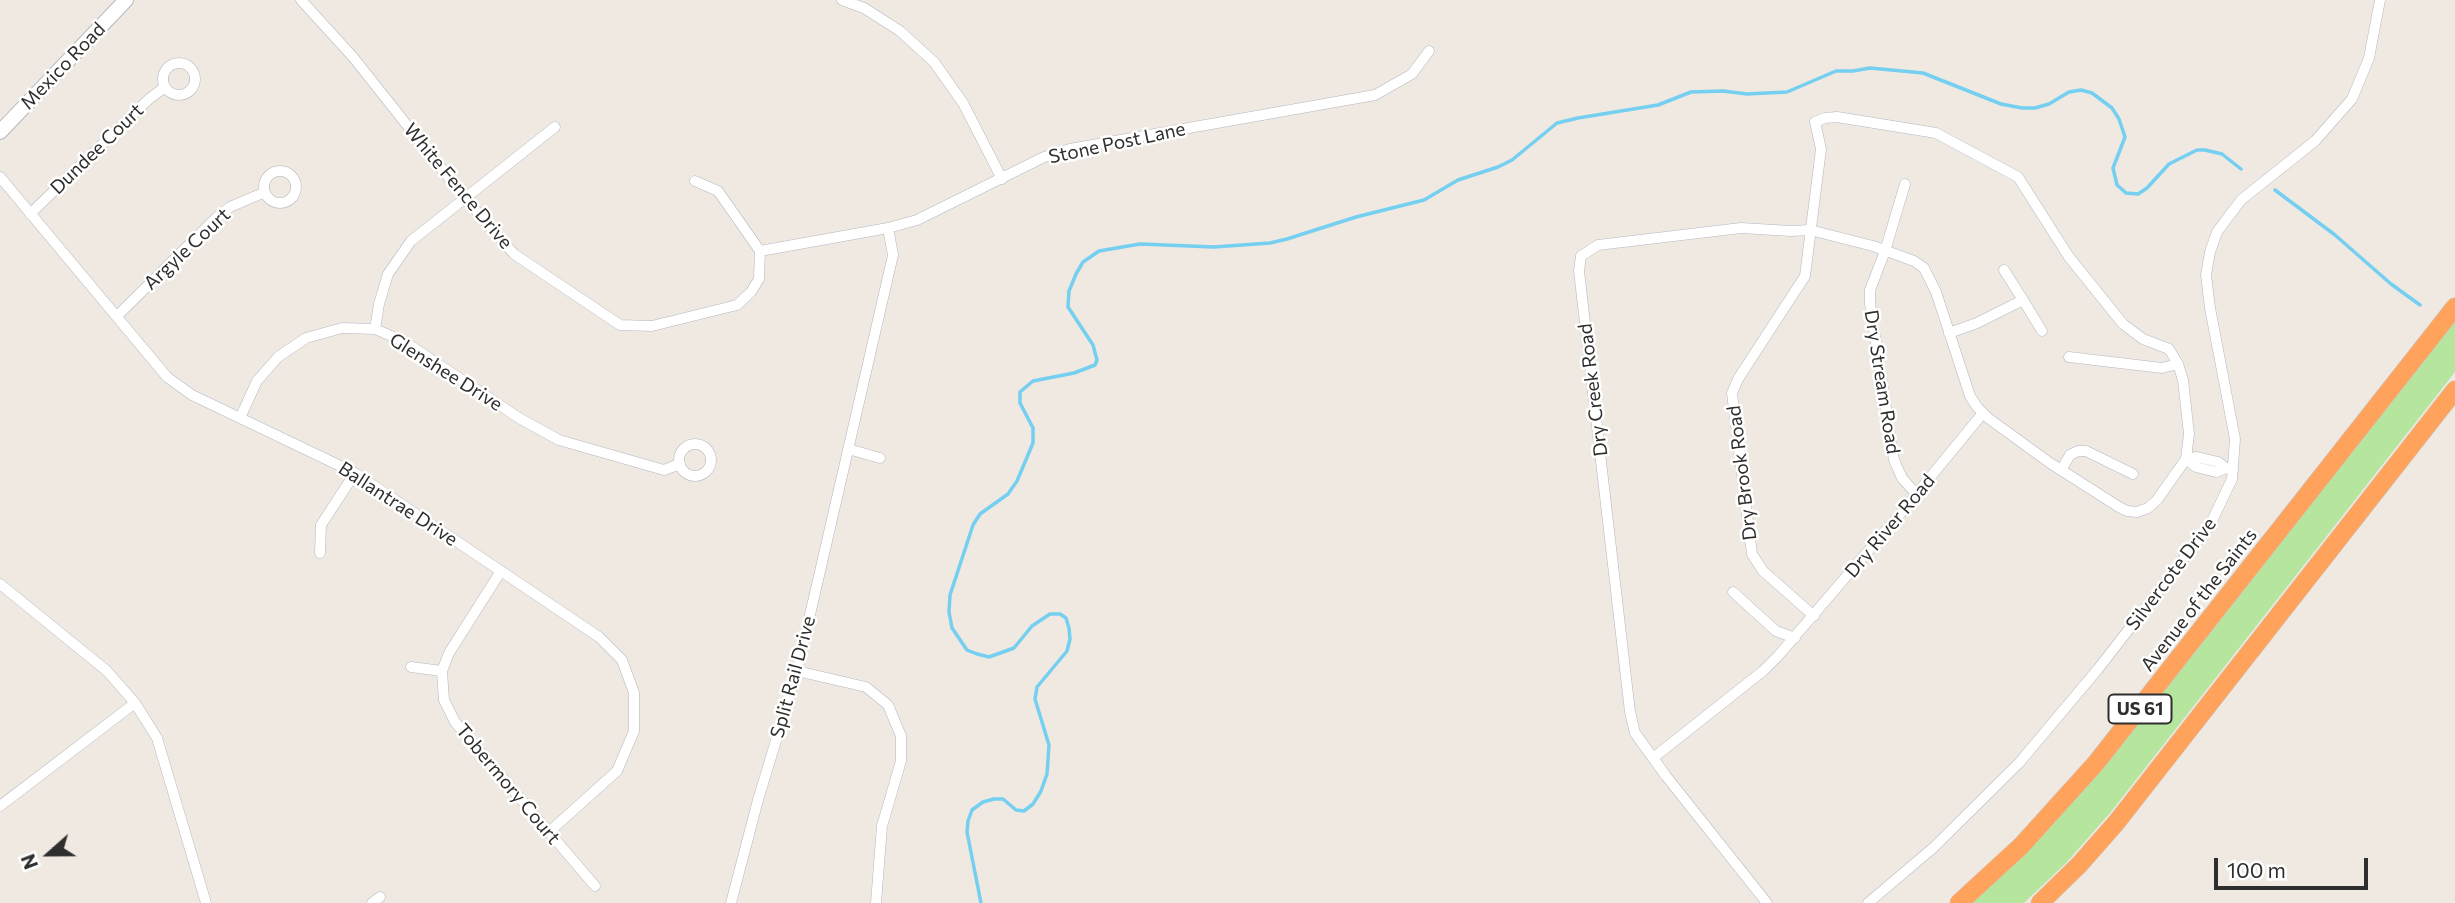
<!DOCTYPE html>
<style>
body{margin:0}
#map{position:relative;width:2455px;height:903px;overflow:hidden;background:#efe9e1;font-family:Commissioner,sans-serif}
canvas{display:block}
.north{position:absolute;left:14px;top:819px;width:70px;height:70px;-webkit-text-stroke:5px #fff;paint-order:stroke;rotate:249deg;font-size:19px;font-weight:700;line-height:28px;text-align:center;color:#2e2e2e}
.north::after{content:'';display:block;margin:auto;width:24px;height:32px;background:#2e2e2e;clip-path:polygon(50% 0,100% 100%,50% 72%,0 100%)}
.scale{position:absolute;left:2214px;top:858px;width:154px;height:32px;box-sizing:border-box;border:4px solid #2e2e2e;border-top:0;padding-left:9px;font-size:21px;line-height:24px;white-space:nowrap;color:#2e2e2e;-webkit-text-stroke:5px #fff;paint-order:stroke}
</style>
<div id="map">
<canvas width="2455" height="903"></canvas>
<div class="north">N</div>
<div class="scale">100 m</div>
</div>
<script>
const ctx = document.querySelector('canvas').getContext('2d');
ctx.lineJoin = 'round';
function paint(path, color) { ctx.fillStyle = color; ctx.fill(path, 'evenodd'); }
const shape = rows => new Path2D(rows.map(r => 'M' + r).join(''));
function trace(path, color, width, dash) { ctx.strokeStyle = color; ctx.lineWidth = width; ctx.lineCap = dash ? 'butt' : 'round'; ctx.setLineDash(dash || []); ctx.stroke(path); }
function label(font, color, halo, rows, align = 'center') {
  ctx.font = font + ' Commissioner,sans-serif'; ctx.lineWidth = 5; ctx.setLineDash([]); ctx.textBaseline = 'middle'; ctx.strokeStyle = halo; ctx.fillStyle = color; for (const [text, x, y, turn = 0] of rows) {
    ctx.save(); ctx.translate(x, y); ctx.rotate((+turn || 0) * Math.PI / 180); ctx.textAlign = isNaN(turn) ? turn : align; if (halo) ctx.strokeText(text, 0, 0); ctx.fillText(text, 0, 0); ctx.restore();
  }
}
const green = shape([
 [2455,319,2455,372,2110,813,2066,863,2024,903,1970,903]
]);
const stream = shape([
 [2275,190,2335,235,2391,284,2420,305],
 [981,903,967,832,968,821,972,810,983,802,994,799,1003,799,1016,810,1024,811,1033,804,1041,791,1047,774,1049,745,1035,699,1037,687,1067,651,1070,639,1069,628,1066,618,1060,614,1050,614,1032,626,1014,648,989,657,977,654,967,650,952,628,949,612,950,595,973,525,980,514,1008,494,1017,481,1033,443,1033,428,1020,403,1020,392,1033,381,1074,373,1095,365,1097,360,1093,345,1068,307,1069,291,1076,274,1083,262,1099,251,1140,244,1214,247,1270,243,1287,239,1356,217,1424,200,1458,180,1498,167,1512,160,1557,123,1578,118,1658,105,1691,92,1723,91,1747,94,1787,92,1836,71,1853,71,1870,68,1923,73,2001,104,2022,108,2035,108,2049,104,2069,92,2081,90,2092,93,2112,108,2119,119,2125,137,2113,168,2117,185,2126,193,2138,194,2147,188,2169,164,2197,150,2205,150,2222,154,2241,169]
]);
const street = shape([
 [301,0,353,57,464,197,514,254,620,325,652,326,737,305,751,292,759,279,760,251,718,191,695,181],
 [842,0,864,8,900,31,934,62,963,103,1002,179],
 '163 79a16 16 0 1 1 32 0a16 16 0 1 1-32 0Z',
 '264 187a16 16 0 1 1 32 0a16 16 0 1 1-32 0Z',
 [0,177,167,377,192,395,355,473,599,637,622,660,634,693,634,731,617,771,549,832],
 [1905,184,1885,251,1870,290,1870,304,1894,460,1902,478,1917,495],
 [30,214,149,99,165,87],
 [760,251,888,228,917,220,1044,157,1070,149,1375,95,1412,74,1429,51],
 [2004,270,2023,300],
 [117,316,217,217,230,207,265,192],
 [375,329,379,304,388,274,411,241,555,127],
 [1949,333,1977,323,2023,300,2042,331],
 [2069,357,2162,368,2178,364],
 [240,418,257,381,278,357,306,338,342,328,375,329,405,342,519,418,559,440,664,470,680,464],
 '679 460a16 16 0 1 1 32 0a16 16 0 1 1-32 0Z',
 [848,449,880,458],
 [2061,470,2070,455,2078,451,2086,451,2133,474],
 [320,553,321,525,355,473],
 [501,571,449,653,442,671,444,700,455,722,595,886],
 [0,584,107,671,135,703,157,738,206,903],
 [1733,592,1776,631,1795,638],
 [1814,616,1763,571,1752,554,1732,393,1738,379,1805,276,1821,149,1815,122,1825,118,1837,117,1936,133,2018,177,2069,257,2123,324,2143,339,2169,349,2178,364,2183,380,2189,434,2186,459,2197,457,2218,462,2226,468,2233,470],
 [411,667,442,671],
 [797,671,866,687,888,705,901,736,901,761,882,826,876,903],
 [1653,758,1763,671,1778,656,1900,514,1983,413],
 [0,806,135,703],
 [372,903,380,897],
 [731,903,758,800,797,671,893,255,888,228],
 [1767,903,1666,776,1635,733,1630,712,1579,271,1581,256,1598,245,1741,228,1791,231,1810,230,1873,246,1914,261,1924,268,1936,292,1970,396,1977,407,1988,418,2050,463,2119,507,2127,511,2137,512,2148,508,2157,500,2186,459,2196,467,2216,472,2226,468],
 [1868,903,1933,848,2019,763,2098,669,2210,525,2232,479,2235,439,2210,308,2206,275,2210,252,2217,232,2241,200,2315,141,2352,99,2369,58,2380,0]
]);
const secondary = shape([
 [0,132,126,0]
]);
const highway = shape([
 [1959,903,2021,846,2096,763,2455,307],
 [2040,903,2079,865,2116,823,2455,390]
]);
const shields = [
 [2140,709,63]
];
const shieldNames = [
 ["US 61",2140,709]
];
const streetNames = [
 ["Mexico Road",63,66,-46],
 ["Stone Post Lane",1117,143,-12],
 ["Dundee Court",97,149,-44],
 ["White Fence Drive",458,186,50],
 ["Argyle Court",187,249,-43],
 ["Glenshee Drive",446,372,32],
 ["Dry Stream Road",1882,382,81],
 ["Dry Creek Road",1593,390,-97],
 ["Dry Brook Road",1742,473,-97],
 ["Ballantrae Drive",398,504,33],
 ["Dry River Road",1890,526,-50],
 ["Silvercote Drive",2171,574,-53],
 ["Avenue of the Saints",2199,600,-52],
 ["Split Rail Drive",793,677,-75],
 ["Tobermory Court",508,784,50]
];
paint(green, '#b6e59e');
trace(stream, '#75cff0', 3.5);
trace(street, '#b4b7c1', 11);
trace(secondary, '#b4b7c1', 16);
trace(highway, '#c9c9c9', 19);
trace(street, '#fff', 10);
trace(secondary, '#fff', 14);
trace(highway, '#ffa35c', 18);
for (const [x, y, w] of shields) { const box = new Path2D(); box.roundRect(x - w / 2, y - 14.5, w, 29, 5); ctx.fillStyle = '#fff'; ctx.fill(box); trace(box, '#2e2e2e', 2); }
label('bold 18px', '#2e2e2e', null, shieldNames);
label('19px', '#2e2e2e', '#fff', streetNames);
</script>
